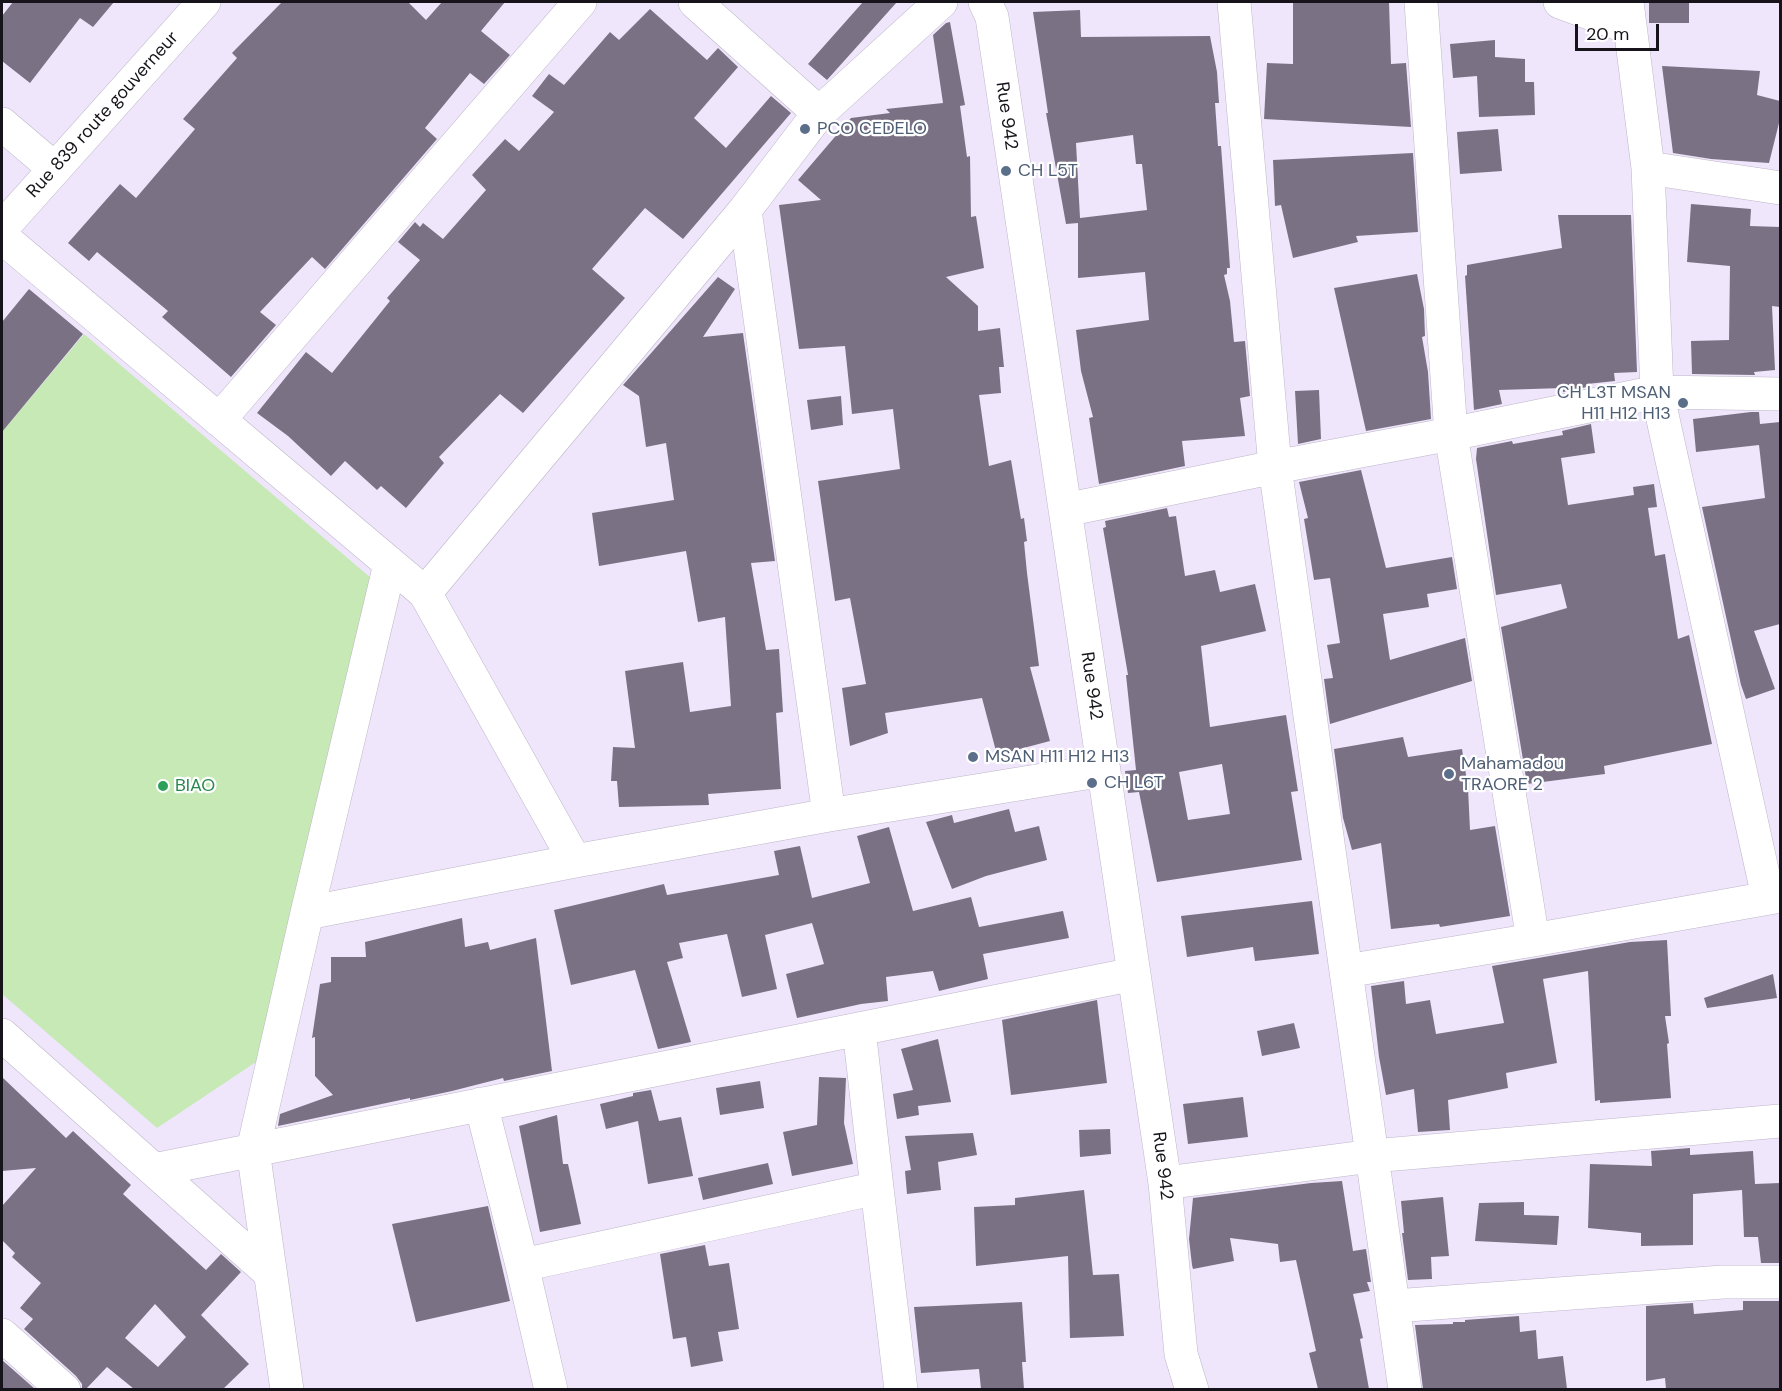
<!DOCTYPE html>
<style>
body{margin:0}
#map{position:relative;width:1782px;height:1391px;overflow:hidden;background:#efe6fb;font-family:"DM Sans",sans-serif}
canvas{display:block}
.frame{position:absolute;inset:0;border:3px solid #16131a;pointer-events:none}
.scale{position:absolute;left:1575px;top:24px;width:84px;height:27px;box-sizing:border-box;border:3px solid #16131a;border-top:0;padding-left:8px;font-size:18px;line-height:21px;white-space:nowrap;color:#16131a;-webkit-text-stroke:4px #fff;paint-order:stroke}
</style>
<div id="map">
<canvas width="1782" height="1391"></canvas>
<div class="frame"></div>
<div class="scale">20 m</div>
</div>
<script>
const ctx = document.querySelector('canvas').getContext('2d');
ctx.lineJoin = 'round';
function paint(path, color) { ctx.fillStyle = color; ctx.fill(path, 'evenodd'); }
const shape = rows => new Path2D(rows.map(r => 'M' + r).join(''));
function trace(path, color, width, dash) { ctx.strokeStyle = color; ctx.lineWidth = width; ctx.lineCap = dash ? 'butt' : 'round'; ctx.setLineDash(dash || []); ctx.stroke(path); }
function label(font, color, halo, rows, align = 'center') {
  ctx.font = font + ' "DM Sans",sans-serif'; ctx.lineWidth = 4.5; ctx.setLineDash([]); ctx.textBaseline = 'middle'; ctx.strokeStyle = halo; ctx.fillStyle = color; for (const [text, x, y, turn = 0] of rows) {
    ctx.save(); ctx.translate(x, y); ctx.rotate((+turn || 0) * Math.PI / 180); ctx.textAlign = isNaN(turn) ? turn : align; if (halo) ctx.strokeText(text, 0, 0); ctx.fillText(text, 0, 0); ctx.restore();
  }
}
const green = shape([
 [84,334,371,578,262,1058,157,1128,2,994,2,432]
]);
const building = shape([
 [13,2,114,2,93,27,80,18,30,83,2,61,2,16],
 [282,2,408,2,426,20,442,2,505,2,481,31,510,55,484,84,470,73,425,128,437,139,325,269,312,257,260,312,276,325,231,377,162,317,168,311,97,252,89,261,68,243,120,184,136,198,195,129,183,119,237,58,232,53],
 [863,2,897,2,827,80,808,64],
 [1293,2,1389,2,1391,64,1406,63,1411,127,1264,119,1267,63,1293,64],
 [1649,2,1689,2,1689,23,1649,23],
 [650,9,707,60,718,48,738,67,694,118,726,148,771,96,791,113,683,239,645,208,592,269,625,298,523,413,500,394,439,457,444,463,406,508,381,486,377,490,345,461,331,476,288,436,257,413,306,352,332,373,390,301,387,298,420,260,398,242,415,222,420,227,423,223,443,239,486,190,472,175,505,139,519,151,554,112,532,96,549,74,564,85,610,32,619,40],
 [1080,10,1081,37,1210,36,1217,72,1219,103,1215,103,1218,146,1221,146,1228,239,1230,268,1227,268,1227,274,1224,275,1230,301,1234,342,1245,341,1250,396,1240,398,1245,436,1182,441,1185,466,1099,484,1089,418,1093,417,1081,371,1076,330,1149,320,1145,272,1078,278,1078,223,1066,224,1046,113,1048,113,1033,12],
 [1133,135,1136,164,1142,164,1147,210,1080,218,1076,143],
 [950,22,965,105,960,106,967,157,970,156,971,217,976,216,984,268,946,277,978,306,978,331,1000,328,1004,367,999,367,1001,393,979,395,989,466,1011,460,1021,519,1024,518,1027,541,1024,542,1027,573,1039,666,1030,667,1050,741,997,755,982,698,885,713,888,733,850,746,842,688,866,684,850,598,835,601,818,481,900,469,893,409,852,414,845,346,799,349,779,205,821,200,798,180,851,118,890,113,886,109,943,103,933,35,946,23],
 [1495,40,1495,57,1525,59,1525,82,1534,82,1535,115,1479,117,1477,76,1453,78,1450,44],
 [1662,66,1760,71,1757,95,1780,101,1780,119,1769,163,1711,159,1673,153],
 [1498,129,1502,171,1460,174,1457,132],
 [1413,153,1418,232,1356,236,1358,242,1293,258,1281,205,1275,206,1273,160],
 [1691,204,1751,209,1750,226,1780,227,1780,307,1772,306,1775,370,1754,372,1755,375,1692,374,1691,341,1729,340,1730,266,1687,262],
 [1558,215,1631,215,1637,372,1614,373,1615,381,1587,384,1587,387,1563,392,1563,388,1499,390,1502,404,1474,410,1465,276,1467,275,1467,265,1562,248],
 [1417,274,1424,309,1425,336,1422,337,1428,372,1431,419,1366,431,1334,288],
 [718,277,735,289,703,337,743,333,775,561,751,563,766,650,779,649,783,712,776,713,781,789,708,794,709,805,619,807,617,781,611,781,613,747,635,748,625,671,683,662,690,712,731,706,725,617,698,622,686,551,599,566,592,513,674,500,666,443,646,447,639,396,623,385],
 [29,289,83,334,2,432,2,322],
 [1319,390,1321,439,1298,444,1295,391],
 [841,396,843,425,811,430,807,400],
 [1751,412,1759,412,1760,424,1780,422,1780,624,1754,631,1775,689,1746,699,1741,685,1702,507,1765,498,1759,445,1696,452,1693,419],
 [1591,424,1595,453,1561,458,1568,505,1634,495,1633,487,1654,484,1657,507,1648,508,1655,556,1665,554,1678,639,1689,635,1712,744,1604,766,1605,774,1527,784,1501,627,1567,608,1561,584,1496,595,1476,459,1477,448,1512,441,1513,444,1563,435,1562,431],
 [1361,470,1386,568,1452,557,1457,589,1427,594,1429,607,1383,614,1390,660,1465,638,1472,681,1330,724,1324,679,1333,678,1327,645,1340,643,1330,578,1314,580,1304,519,1308,518,1299,482],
 [1167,508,1169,517,1176,516,1185,576,1215,570,1220,592,1255,584,1266,631,1201,646,1210,727,1286,715,1298,791,1291,792,1302,860,1157,882,1139,792,1128,793,1125,771,1136,770,1126,675,1128,675,1103,528,1106,527,1105,521],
 [1222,764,1230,814,1188,820,1179,772],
 [1403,737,1408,757,1462,749,1468,788,1470,830,1495,826,1510,916,1440,927,1439,924,1391,929,1381,843,1352,850,1343,818,1334,749],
 [1009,809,1015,832,1039,826,1047,860,986,876,952,889,926,822,952,815,954,823],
 [889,827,913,911,971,897,979,927,1063,911,1069,938,983,954,988,979,939,991,933,971,886,977,888,1001,861,1004,797,1018,786,974,824,964,812,923,765,935,777,989,742,997,727,934,679,943,683,958,667,962,691,1042,658,1049,635,970,571,985,554,910,664,884,667,895,779,875,774,851,800,846,812,898,870,883,857,836],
 [1312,901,1319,954,1255,961,1253,947,1187,957,1181,916],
 [462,918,465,947,488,942,490,950,536,938,552,1071,504,1081,503,1078,452,1091,410,1100,410,1098,278,1126,280,1114,333,1095,315,1076,315,1037,312,1038,320,984,331,982,331,957,366,957,365,942],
 [1667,940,1671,1016,1665,1016,1669,1043,1667,1044,1671,1098,1600,1103,1600,1100,1595,1101,1588,971,1543,979,1557,1063,1506,1073,1508,1088,1448,1100,1450,1130,1418,1132,1414,1089,1386,1095,1379,1057,1371,986,1404,981,1406,1004,1430,1000,1436,1034,1504,1023,1492,966,1630,942],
 [1773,974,1777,998,1707,1008,1704,998],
 [1097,1000,1107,1083,1011,1095,1002,1020],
 [1294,1023,1300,1048,1262,1056,1257,1031],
 [938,1039,951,1102,918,1106,919,1115,897,1119,893,1094,913,1090,901,1049],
 [2,1077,66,1138,73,1131,131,1185,123,1194,206,1270,221,1254,241,1272,201,1315,249,1364,223,1389,134,1389,107,1367,86,1389,82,1389,82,1384,76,1376,24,1329,33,1319,20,1308,41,1283,12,1257,15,1253,2,1240,2,1206,36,1168,2,1171],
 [155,1304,186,1337,158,1367,125,1338],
 [819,1077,846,1078,844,1123,853,1164,792,1176,783,1132,817,1125],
 [760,1081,764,1108,720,1115,716,1088],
 [651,1090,659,1121,681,1117,693,1176,648,1184,638,1121,606,1129,600,1104,633,1096,633,1093],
 [1243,1097,1248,1137,1188,1144,1183,1104],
 [557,1115,563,1164,568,1164,581,1224,540,1232,519,1126],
 [1110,1129,1111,1154,1080,1157,1079,1130],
 [973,1133,977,1155,938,1162,941,1190,907,1194,905,1171,911,1170,905,1136],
 [1690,1148,1690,1155,1753,1151,1755,1184,1780,1183,1780,1263,1761,1263,1758,1237,1744,1237,1742,1190,1693,1194,1693,1245,1641,1246,1641,1233,1588,1228,1590,1164,1652,1166,1651,1151],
 [768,1163,773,1184,703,1200,698,1178],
 [1342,1181,1353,1251,1366,1249,1371,1282,1367,1282,1370,1291,1353,1294,1363,1338,1360,1339,1369,1389,1318,1389,1309,1353,1316,1351,1296,1260,1280,1262,1278,1244,1230,1238,1234,1261,1193,1269,1192,1265,1189,1239,1193,1198,1311,1183],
 [1084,1190,1093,1275,1119,1274,1124,1336,1070,1338,1068,1256,976,1266,974,1207,1015,1205,1015,1198],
 [1443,1197,1449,1256,1431,1257,1432,1279,1408,1280,1402,1233,1404,1233,1401,1201],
 [1524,1202,1524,1215,1559,1216,1557,1245,1475,1241,1479,1203],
 [488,1206,510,1301,416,1322,392,1224],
 [705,1245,709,1266,729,1263,739,1329,718,1332,723,1361,691,1367,686,1337,673,1339,660,1254],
 [1743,1301,1780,1301,1780,1389,1666,1389,1665,1378,1646,1381,1646,1306,1693,1303,1694,1314,1743,1310],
 [1022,1302,1026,1362,1022,1362,1024,1389,981,1389,979,1369,921,1373,914,1307],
 [1519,1316,1520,1332,1536,1330,1538,1359,1563,1356,1567,1389,1423,1389,1415,1325,1453,1324,1453,1322,1465,1322,1465,1320],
 [2,1360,35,1389,2,1389]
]);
const minor = shape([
 [695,2,819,113],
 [985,2,992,17,1165,1183,1181,1354,1192,1390],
 [1234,2,1275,467,1405,1390],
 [1421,2,1451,434,1533,940],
 [1560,2,1630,28],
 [1627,2,1648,168,1657,392,1768,897],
 [2,124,55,169],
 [1648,168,1780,188],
 [745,210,829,815],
 [2,228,204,2],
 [2,237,425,593,575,861],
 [219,420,580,2],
 [1065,510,1275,467,1451,434,1657,392,1780,394],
 [425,593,745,210,819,113,941,2],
 [307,913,575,861,829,815,1104,770],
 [1346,971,1533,940,1780,896],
 [2,1035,270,1273],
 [481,1104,522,1265,551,1390],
 [154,1170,1134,974],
 [1165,1183,1372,1156,1780,1121],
 [877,1188,901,1390],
 [522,1265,877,1188,859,1029],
 [1394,1306,1723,1282,1780,1282],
 [2,1335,64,1390],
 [287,1390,253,1150,307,913,390,564]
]);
const markers = [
 [805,129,6,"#5c6f8a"],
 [1006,171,6,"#5c6f8a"],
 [1683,403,6,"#5c6f8a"],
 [973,757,6,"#5c6f8a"],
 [1449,774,6,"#5c6f8a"],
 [1092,783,6,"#5c6f8a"],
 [163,786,6,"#2e9e5b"]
];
const streetNames = [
 ["Rue 839 route gouverneur",103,115,-48],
 ["Rue 942",1006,116,82],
 ["Rue 942",1091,686,82],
 ["Rue 942",1162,1166,83]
];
const serviceNames = [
 ["PCO CEDELO",817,129],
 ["CH L5T",1018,171],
 ["CH L3T MSAN",1671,393,"right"],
 ["H11 H12 H13",1671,414,"right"],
 ["MSAN H11 H12 H13",985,757],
 ["Mahamadou",1461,764],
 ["TRAORE 2",1461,785],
 ["CH L6T",1104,783]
];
const leisureNames = [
 ["BIAO",175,786]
];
paint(green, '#c6e9b6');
paint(building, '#7a7284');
trace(minor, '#bdb5c9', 34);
trace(minor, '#fff', 33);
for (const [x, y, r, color] of markers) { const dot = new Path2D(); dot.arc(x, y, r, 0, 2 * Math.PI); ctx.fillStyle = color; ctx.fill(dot); trace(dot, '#fff', 2); }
label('18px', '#16131a', '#fff', streetNames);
label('18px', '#4e5e75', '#fff', serviceNames, 'left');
label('18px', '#27864d', '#fff', leisureNames, 'left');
</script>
